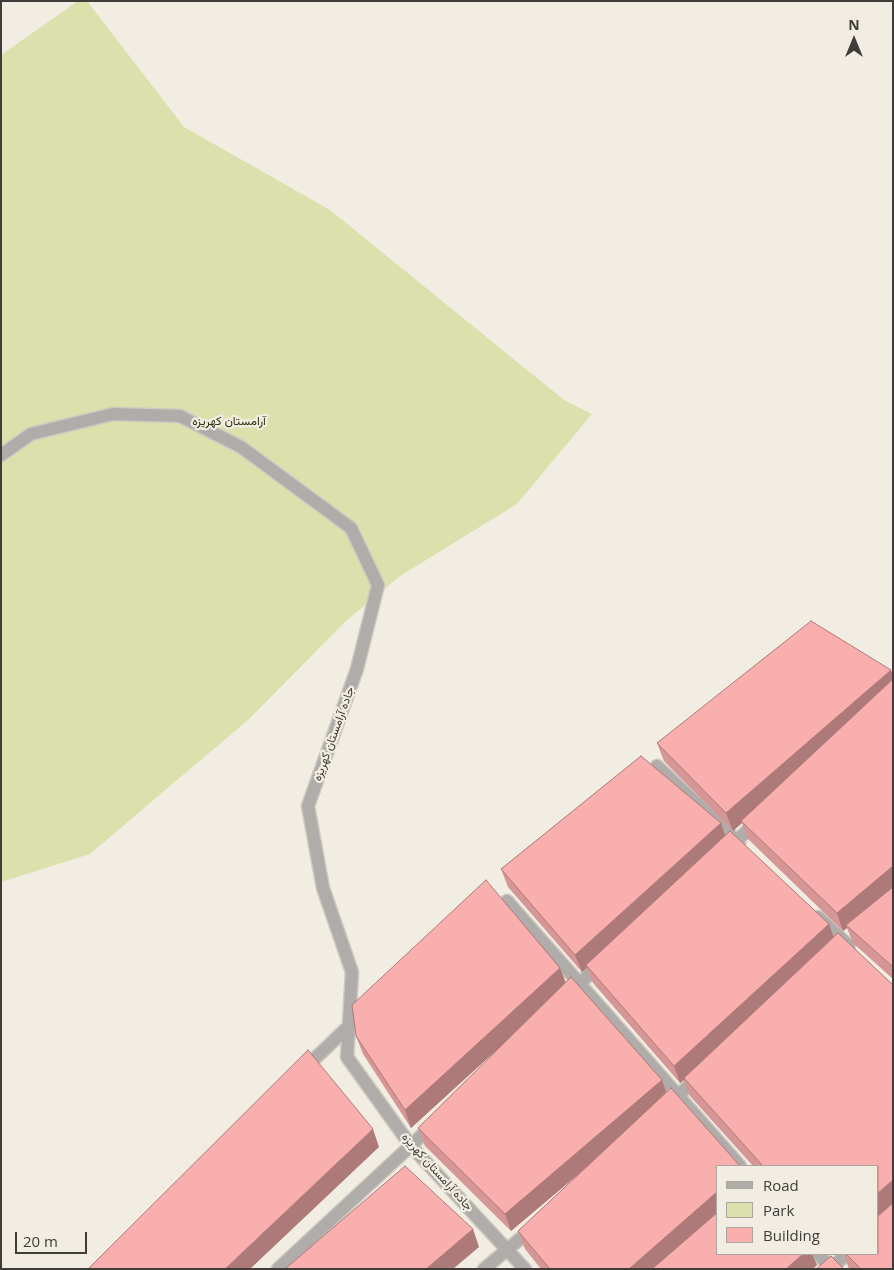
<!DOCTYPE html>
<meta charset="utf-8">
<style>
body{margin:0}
#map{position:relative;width:894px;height:1270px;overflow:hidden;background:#f2ede3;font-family:"Open Sans",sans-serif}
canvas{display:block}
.frame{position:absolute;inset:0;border:2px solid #3f3c39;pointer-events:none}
.legend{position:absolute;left:716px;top:1165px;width:162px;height:90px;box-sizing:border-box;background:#f2ede3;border:1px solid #aaa69f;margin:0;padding:6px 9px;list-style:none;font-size:15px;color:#3f3c39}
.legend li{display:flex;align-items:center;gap:10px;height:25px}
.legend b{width:25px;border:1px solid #aaa69f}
.north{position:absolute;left:829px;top:15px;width:50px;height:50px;-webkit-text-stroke:4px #f2ede3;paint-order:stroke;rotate:0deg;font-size:14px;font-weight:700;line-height:20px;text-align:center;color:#3f3c39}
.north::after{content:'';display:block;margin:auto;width:18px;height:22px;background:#3f3c39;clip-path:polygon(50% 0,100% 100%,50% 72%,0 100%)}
.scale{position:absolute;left:15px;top:1232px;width:72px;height:22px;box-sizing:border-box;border:2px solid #3f3c39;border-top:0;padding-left:6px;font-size:15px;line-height:18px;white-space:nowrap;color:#3f3c39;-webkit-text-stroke:4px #f2ede3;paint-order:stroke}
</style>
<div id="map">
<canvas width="894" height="1270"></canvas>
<div class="frame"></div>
<ul class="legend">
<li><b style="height:6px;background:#b0aca9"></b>Road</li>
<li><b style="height:14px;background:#dbe0ac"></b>Park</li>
<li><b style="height:14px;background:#f8afad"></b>Building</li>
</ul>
<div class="north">N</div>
<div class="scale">20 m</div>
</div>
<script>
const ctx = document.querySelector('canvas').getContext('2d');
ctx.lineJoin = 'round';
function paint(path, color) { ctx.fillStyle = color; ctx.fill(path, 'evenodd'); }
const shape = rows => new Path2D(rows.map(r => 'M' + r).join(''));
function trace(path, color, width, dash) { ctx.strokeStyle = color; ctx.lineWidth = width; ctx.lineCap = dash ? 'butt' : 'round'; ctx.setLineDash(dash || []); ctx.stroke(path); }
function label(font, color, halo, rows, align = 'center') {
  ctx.font = font + ' "Open Sans",Vazirmatn,sans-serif'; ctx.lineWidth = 4.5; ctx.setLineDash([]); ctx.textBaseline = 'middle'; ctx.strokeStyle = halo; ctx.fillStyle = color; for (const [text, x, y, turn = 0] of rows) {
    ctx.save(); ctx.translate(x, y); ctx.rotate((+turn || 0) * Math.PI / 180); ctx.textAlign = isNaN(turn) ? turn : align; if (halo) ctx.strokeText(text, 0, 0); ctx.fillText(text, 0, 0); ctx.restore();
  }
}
const green = shape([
 [78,1,87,1,184,127,330,210,564,400,592,414,517,504,400,576,346,621,249,719,90,854,1,882,1,55]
]);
const minor = shape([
 [1,455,31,434,113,414,180,416,241,447,351,528,378,585,357,669,308,806,323,888,352,972,347,1057,411,1146,525,1269],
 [657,766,739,843],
 [727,849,757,822],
 [507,901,740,1166],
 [818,917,849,946],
 [567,996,601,963],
 [304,1069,349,1026],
 [666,1107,699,1076],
 [818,1254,831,1268],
 [278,1269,434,1124],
 [484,1269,533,1228],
 [830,1269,847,1254]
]);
const wall = shape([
 [893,676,893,979,853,943,847,928,843,931,748,839,742,823,733,831,664,761,657,743],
 [641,756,721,823,725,835,730,831,829,924,834,937,838,933,893,985,893,1269,850,1269,848,1267,844,1254,878,1254,878,1216,885,1210,878,1216,878,1166,753,1166,690,1096,684,1080,680,1083,593,983,587,968,582,972,508,887,501,869],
 [560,968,566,983,662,1080,718,1254,812,1254,817,1265,813,1269,541,1269,525,1249,518,1231,579,1174,511,1231,425,1146,418,1128,519,1029,411,1128,363,1054,356,1036]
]);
const shadedWall = shape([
 [891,670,893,676,893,692,741,821,742,823,733,831,726,813],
 [721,823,727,841,586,965,587,968,582,972,575,955],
 [893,866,893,889,846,925,847,928,843,931,837,913],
 [829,924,835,942,684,1078,684,1080,680,1083,674,1066],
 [560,968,567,986,411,1128,405,1110],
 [662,1080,668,1098,511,1231,505,1214],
 [373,1129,379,1147,250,1269,225,1269],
 [893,1180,893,1203,878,1216,878,1193],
 [718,1191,718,1215,656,1269,629,1269],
 [473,1229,479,1247,453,1269,426,1269],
 [803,1254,812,1254,817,1265,813,1269,786,1269]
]);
const building = shape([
 [811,621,891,670,726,813,657,743,811,621],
 [893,679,893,866,837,913,741,821,893,679],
 [641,756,721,823,575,955,501,869,641,756],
 [730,831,829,924,674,1066,586,965,730,831],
 [486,880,560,968,405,1110,356,1036,352,1005,486,880],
 [893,887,893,967,846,925,893,887],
 [838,933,893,985,893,1180,878,1193,878,1166,763,1166,684,1078,838,933],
 [571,977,662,1080,505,1214,418,1128,571,977],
 [308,1050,373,1129,225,1269,88,1269,308,1050],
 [671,1088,740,1166,718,1166,718,1191,629,1269,550,1269,518,1231,671,1088],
 [405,1166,473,1229,426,1269,285,1269,405,1166],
 [893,1203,893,1269,861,1269,846,1254,878,1254,878,1216,893,1203],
 [718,1212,718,1254,803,1254,786,1269,652,1269,718,1212],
 [831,1256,844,1269,816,1269,831,1256]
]);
const parkNames = [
 ["آرامستان کهریزه",229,422]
];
const streetNames = [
 ["جاده آرامستان کهریزه",334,734,-70],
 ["جاده آرامستان کهریزه",437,1172,48]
];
paint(green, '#dbe0ac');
trace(minor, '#cecac1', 15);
trace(minor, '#b0aca9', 12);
paint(wall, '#d59695');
paint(shadedWall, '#ae7a79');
paint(building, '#f8afad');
trace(building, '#ae7a79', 1);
label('12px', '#2f310c', '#f2ede3', parkNames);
label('12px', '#3f3c39', '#f2ede3', streetNames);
</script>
